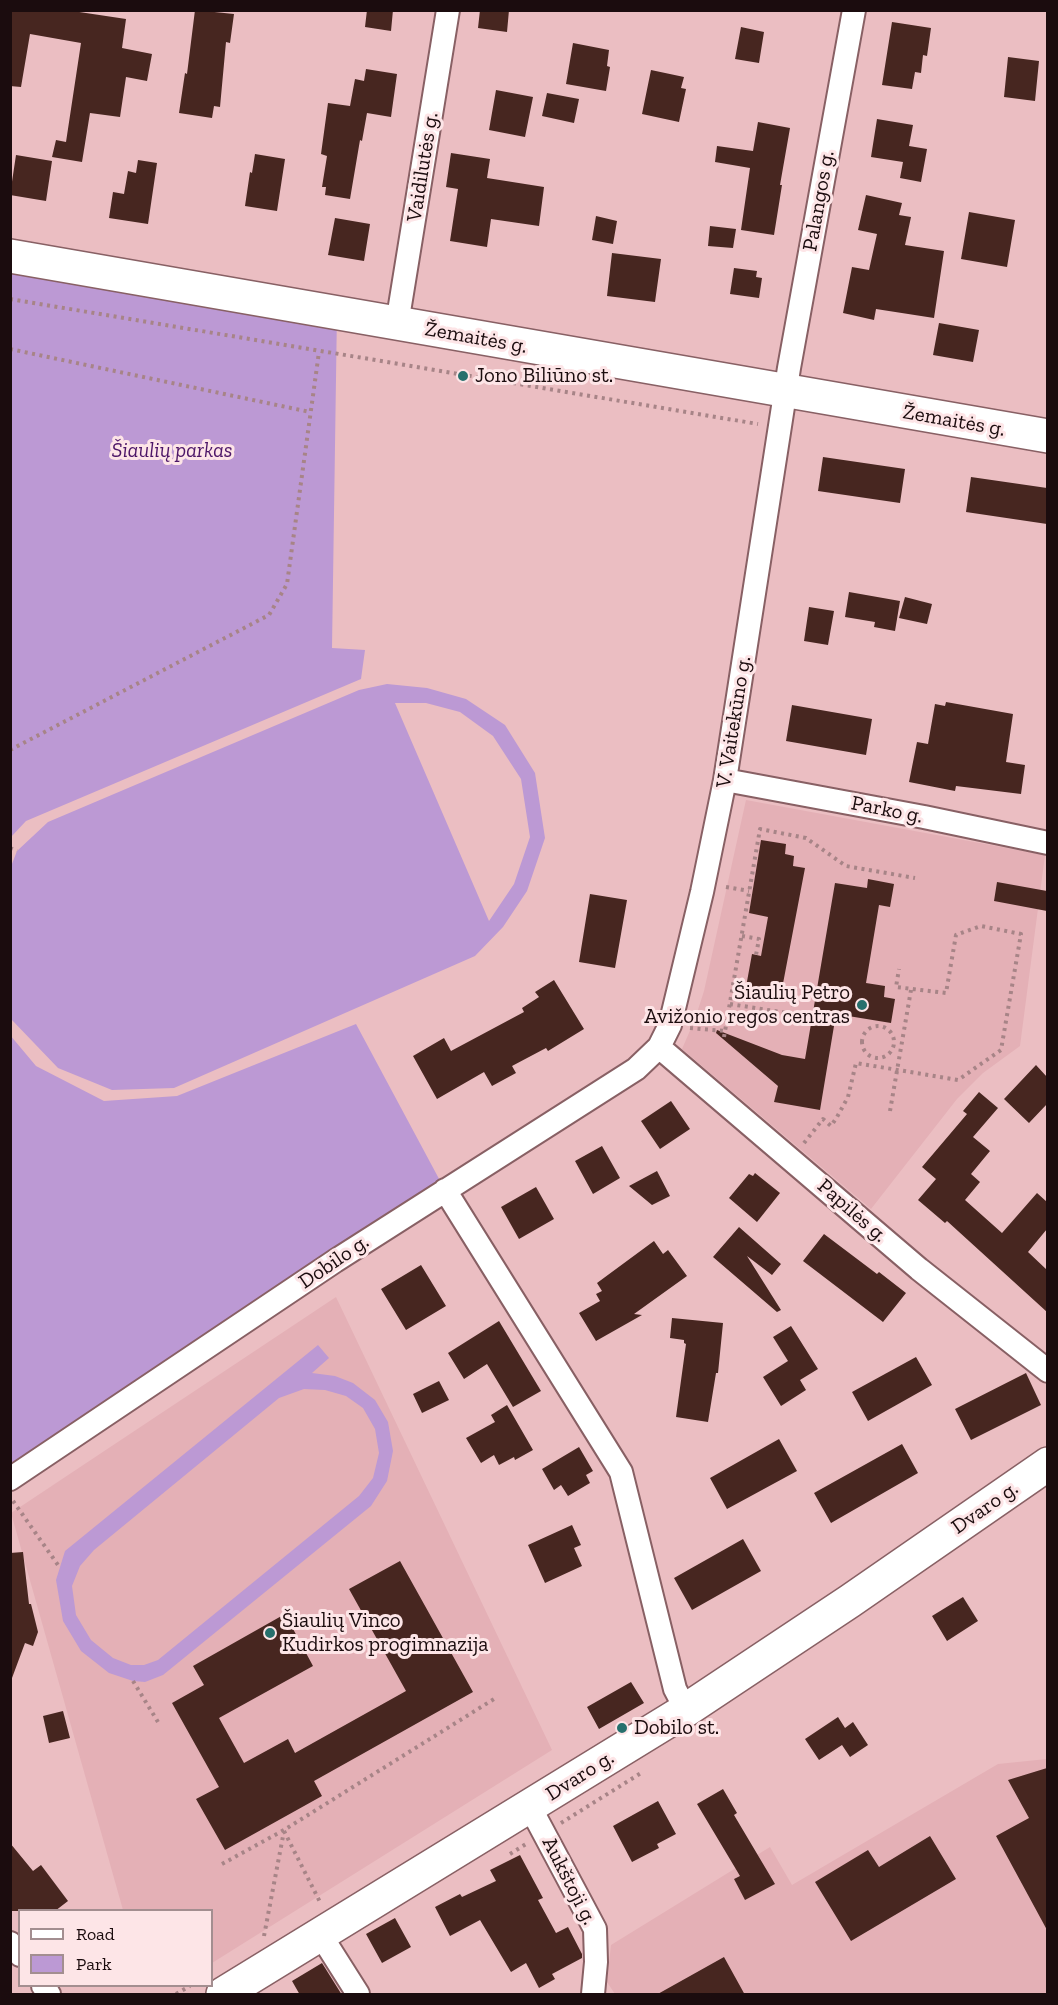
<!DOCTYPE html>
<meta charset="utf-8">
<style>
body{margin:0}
#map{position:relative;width:1058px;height:2005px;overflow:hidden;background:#ebbec2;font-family:"Zilla Slab",serif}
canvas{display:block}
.frame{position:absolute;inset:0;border:12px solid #1b0c0e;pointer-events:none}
.legend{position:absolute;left:18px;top:1909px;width:195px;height:78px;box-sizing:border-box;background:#fde5e7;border:2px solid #a38e90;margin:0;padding:8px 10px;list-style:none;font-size:18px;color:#1b0c0e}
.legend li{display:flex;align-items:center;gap:12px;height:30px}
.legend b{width:30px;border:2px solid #a38e90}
</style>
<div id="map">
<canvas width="1058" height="2005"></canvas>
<div class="frame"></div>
<ul class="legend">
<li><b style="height:8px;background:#fff"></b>Road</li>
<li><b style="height:16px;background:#bc99d4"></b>Park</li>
</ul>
</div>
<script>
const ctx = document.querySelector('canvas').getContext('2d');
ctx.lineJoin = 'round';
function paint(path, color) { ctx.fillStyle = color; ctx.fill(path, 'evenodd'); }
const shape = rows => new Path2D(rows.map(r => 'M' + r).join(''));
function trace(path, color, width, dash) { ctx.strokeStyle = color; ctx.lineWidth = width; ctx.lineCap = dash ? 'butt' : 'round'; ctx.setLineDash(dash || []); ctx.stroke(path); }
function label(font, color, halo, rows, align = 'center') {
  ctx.font = font + ' "Zilla Slab",serif'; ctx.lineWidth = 6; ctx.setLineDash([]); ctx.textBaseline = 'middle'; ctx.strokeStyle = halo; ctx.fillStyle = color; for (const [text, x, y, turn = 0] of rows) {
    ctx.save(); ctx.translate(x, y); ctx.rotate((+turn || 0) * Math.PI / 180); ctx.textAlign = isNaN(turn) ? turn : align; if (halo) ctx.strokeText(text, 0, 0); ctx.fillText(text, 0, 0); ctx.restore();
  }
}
const built = shape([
 [746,800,1045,855,1020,1046,983,1073,957,1099,871,1209,682,1049,695,1019,704,991],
 [336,1297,552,1750,212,1963,212,1910,123,1910,11,1513],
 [1047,1759,1047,1994,615,1994,607,1982,611,1945,770,1847,792,1885,998,1764]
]);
const green = shape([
 [11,256,337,311,332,648,365,650,361,679,26,821,11,837],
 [387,684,427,688,466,699,505,725,535,773,545,838,527,891,503,927,475,956,174,1088,112,1090,58,1068,11,1019,10,869,17,851,48,822,359,690],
 [395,703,426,703,460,712,493,736,521,779,530,837,514,884,489,921],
 [356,1024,445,1190,11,1479,10,1035,36,1066,104,1101,177,1096],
 [318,1345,329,1358,312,1373,335,1376,353,1383,375,1400,388,1422,393,1451,387,1481,371,1506,163,1675,145,1682,133,1681,109,1673,81,1651,63,1621,56,1580,65,1551],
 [304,1389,325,1390,346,1396,363,1408,375,1429,379,1453,373,1478,359,1496,158,1660,144,1665,131,1665,113,1658,91,1640,76,1615,72,1586,80,1566,94,1550,279,1398]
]);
const building = shape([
 [10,10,66,10,126,19,122,48,152,54,147,81,126,77,120,117,90,113,82,162,52,157,56,140,66,142,81,43,30,34,21,87,10,86],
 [195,10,234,14,230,43,226,42,220,107,214,106,212,118,179,113,185,73,187,74],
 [367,10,393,10,391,31,365,27],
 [480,10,509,10,507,32,478,28],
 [892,22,931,28,927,56,923,55,921,73,915,72,912,89,882,85],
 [741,27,764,32,759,63,735,59],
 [573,43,609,50,607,66,610,67,606,91,566,84],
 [1008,57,1039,61,1035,101,1004,97],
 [366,69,397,74,391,117,367,113,362,141,360,140,350,199,325,195,326,187,322,187,327,156,321,154,328,103,350,106,355,79,364,81],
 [651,70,684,77,681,88,686,89,679,122,642,114],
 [496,90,533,97,525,137,489,130],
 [547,93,579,99,574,123,542,116],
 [877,119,913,125,909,146,927,149,921,182,900,178,903,162,871,157],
 [758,122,790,128,780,185,782,185,774,235,741,230,750,168,715,162,717,146,753,151],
 [451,153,490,159,487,178,544,187,539,226,491,219,487,247,450,241,458,189,446,187],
 [255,154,285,159,277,211,245,206,250,172,252,173],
 [16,155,52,161,46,201,10,195],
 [138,160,157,163,148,224,109,218,113,192,124,194,128,171,136,173],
 [866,195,902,203,899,215,911,217,905,245,944,251,934,318,876,309,874,320,843,313,852,267,869,270,877,234,858,230],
 [969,212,1015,220,1007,267,961,259],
 [596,216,617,221,613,244,592,240],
 [335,218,370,224,364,261,328,255],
 [710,226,736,229,733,248,708,246],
 [612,253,661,259,655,302,607,296],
 [734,268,757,271,756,277,762,278,759,298,730,294],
 [939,323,979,330,973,362,933,355],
 [823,457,905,469,900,503,818,491],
 [971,477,1047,488,1047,524,966,512],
 [849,592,900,601,895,631,874,627,875,622,845,617],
 [905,597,932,604,927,624,899,618],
 [809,607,834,611,828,645,804,641],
 [946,702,1013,714,1006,762,1025,765,1021,794,956,786,955,791,909,782,917,742,928,744,935,704,945,706],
 [792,705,872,719,866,755,786,741],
 [761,840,786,844,785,854,794,856,793,866,805,868,781,994,746,987,752,954,761,956,768,917,749,913],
 [868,879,894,884,890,907,879,905,866,983,885,986,884,997,895,999,891,1023,836,1014,820,1110,774,1102,778,1086,716,1033,717,1030,782,1055,805,1059,835,883,867,888],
 [997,882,1047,891,1047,911,994,901],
 [590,894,627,900,615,968,579,962],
 [554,980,584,1029,548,1051,546,1048,512,1066,516,1073,492,1086,484,1072,437,1099,413,1056,444,1038,451,1051,524,1012,522,1008,539,997,535,992],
 [1036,1065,1047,1077,1047,1104,1029,1123,1004,1099],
 [979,1092,998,1108,973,1137,990,1151,971,1174,980,1182,965,1200,1002,1233,1037,1193,1047,1202,1047,1229,1028,1252,1047,1270,1047,1312,947,1221,945,1223,918,1200,936,1179,922,1167,967,1114,963,1111],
 [671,1101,690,1129,660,1149,641,1121],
 [602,1146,620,1178,593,1194,575,1161],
 [657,1171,670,1196,652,1205,629,1186],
 [755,1173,780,1193,757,1222,729,1198,749,1174,753,1176],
 [536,1187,554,1219,519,1239,501,1207],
 [739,1227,781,1264,772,1275,747,1256,781,1310,777,1312,713,1257],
 [824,1234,877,1274,879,1272,906,1293,883,1322,803,1261],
 [654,1241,663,1254,668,1250,687,1276,634,1314,642,1315,596,1341,579,1313,600,1301,596,1294,602,1291,597,1283],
 [421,1265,446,1306,406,1330,381,1289],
 [672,1318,723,1323,718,1373,716,1373,708,1422,676,1417,686,1344,684,1343,684,1340,670,1338],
 [499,1321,541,1391,513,1407,487,1364,464,1379,448,1353],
 [791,1326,818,1369,800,1380,806,1390,781,1406,763,1377,788,1361,773,1337],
 [916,1357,932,1385,868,1421,852,1392],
 [1026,1373,1041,1405,971,1440,955,1409],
 [439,1381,449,1400,422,1413,413,1394],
 [507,1405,533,1450,515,1460,514,1457,499,1465,494,1455,481,1463,466,1438,495,1422,491,1415],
 [779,1439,797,1471,727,1509,710,1478],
 [902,1444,918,1473,831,1523,814,1493],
 [579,1447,593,1471,586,1475,590,1483,568,1496,561,1485,554,1490,542,1469],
 [572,1525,581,1545,574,1548,582,1566,545,1583,528,1545],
 [743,1539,761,1571,692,1610,674,1578],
 [23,1552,29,1604,31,1604,38,1632,33,1646,25,1643,12,1678,10,1678,10,1553],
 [400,1561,473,1692,314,1781,322,1796,225,1850,196,1799,219,1787,172,1703,204,1685,193,1666,285,1614,313,1666,219,1718,244,1763,288,1739,295,1753,406,1691,349,1589],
 [963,1597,978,1621,947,1641,932,1616],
 [631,1682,644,1703,599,1729,587,1707],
 [63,1711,70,1738,49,1743,43,1716],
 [838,1717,845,1728,853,1722,868,1745,850,1757,842,1745,819,1760,805,1739],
 [1047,1768,1047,1930,996,1836,1029,1818,1008,1780],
 [723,1789,737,1813,734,1815,775,1884,745,1900,734,1879,740,1876,697,1804],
 [658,1801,676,1834,657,1844,659,1848,632,1862,613,1826],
 [930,1836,956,1879,851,1941,815,1882,868,1850,879,1867],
 [10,1843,33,1871,41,1865,68,1901,55,1911,10,1911],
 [520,1855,543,1898,538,1900,556,1933,568,1927,582,1954,582,1958,552,1974,555,1979,539,1988,526,1963,511,1972,480,1920,450,1936,435,1907,460,1894,462,1897,496,1881,490,1870],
 [395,1918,411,1947,382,1963,366,1934],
 [724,1957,745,1995,656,1995],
 [322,1963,342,1995,300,1995,292,1981]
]);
const path = shape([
 [10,299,758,424],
 [10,349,310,412],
 [10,750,269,615,287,584,319,352],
 [10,848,17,851],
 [726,887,749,891],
 [742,936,759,939,756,955],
 [730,1004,812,1017],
 [792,1014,796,985],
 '862 1042a16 16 0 1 1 32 0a16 16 0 1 1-32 0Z',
 [690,1028,725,1031],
 [724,1037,760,829,806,838,846,866,915,878],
 [890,1111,911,990],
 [804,1143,823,1119,831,1126,837,1117,848,1097,856,1063,958,1080,1001,1050,1021,934,981,926,956,935,946,993,896,987,899,969],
 [13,1501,58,1565],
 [133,1681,158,1722],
 [561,1823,641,1773],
 [284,1831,320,1902],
 [510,1854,526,1844],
 [222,1864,284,1830,494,1699],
 [264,1936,284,1831],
 [176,1994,190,1986]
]);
const minor = shape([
 [397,324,448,10],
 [725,780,924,817,1048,843],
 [659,1047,919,1269,1048,1371],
 [445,1190,621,1472,675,1689,686,1710],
 [10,1479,335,1261,636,1069,659,1047,670,1025,702,892,725,780,789,368,854,10],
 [530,1807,595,1929,596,1962,593,1994],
 [320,1934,358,1994],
 [10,1943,20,1955],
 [43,1986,49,1994]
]);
const secondary = shape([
 [10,256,1048,436],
 [223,1994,686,1710,850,1601,1048,1464]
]);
const markers = [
 [463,376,6,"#26706d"],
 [862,1005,6,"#26706d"],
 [270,1633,6,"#26706d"],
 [622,1728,6,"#26706d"]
];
const streetNames = [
 ["Vaidilutės g.",423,167,-81],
 ["Palangos g.",819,201,-80],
 ["Žemaitės g.",476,338,10],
 ["Žemaitės g.",954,421,10],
 ["V. Vaitekūno g.",734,722,-81],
 ["Parko g.",887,810,11],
 ["Papilės g.",852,1211,41],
 ["Dobilo g.",334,1262,-34],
 ["Dvaro g.",985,1508,-35],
 ["Dvaro g.",580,1776,-32],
 ["Aukštoji g.",569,1881,63]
];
const poiNames = [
 ["Jono Biliūno st.",475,376],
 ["Šiaulių Petro",850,993,"right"],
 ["Avižonio regos centras",850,1017,"right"],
 ["Šiaulių Vinco",282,1621],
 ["Kudirkos progimnazija",282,1645],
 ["Dobilo st.",634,1728]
];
const parkNames = [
 ["Šiaulių parkas",172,451]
];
paint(built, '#e4b0b6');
paint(green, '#bc99d4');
paint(building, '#472620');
trace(minor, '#886064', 26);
trace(secondary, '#886064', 36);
trace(path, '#a78487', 4, [3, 4.5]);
trace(minor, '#fff', 22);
trace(secondary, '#fff', 33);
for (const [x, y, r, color] of markers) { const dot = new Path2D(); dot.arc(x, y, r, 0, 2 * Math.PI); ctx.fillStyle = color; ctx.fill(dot); trace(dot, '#fde5e7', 2); }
label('21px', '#1b0c0e', '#fde5e7', streetNames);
label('21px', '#1b0c0e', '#fde5e7', poiNames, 'left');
label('italic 21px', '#4c1567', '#fde5e7', parkNames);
</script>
